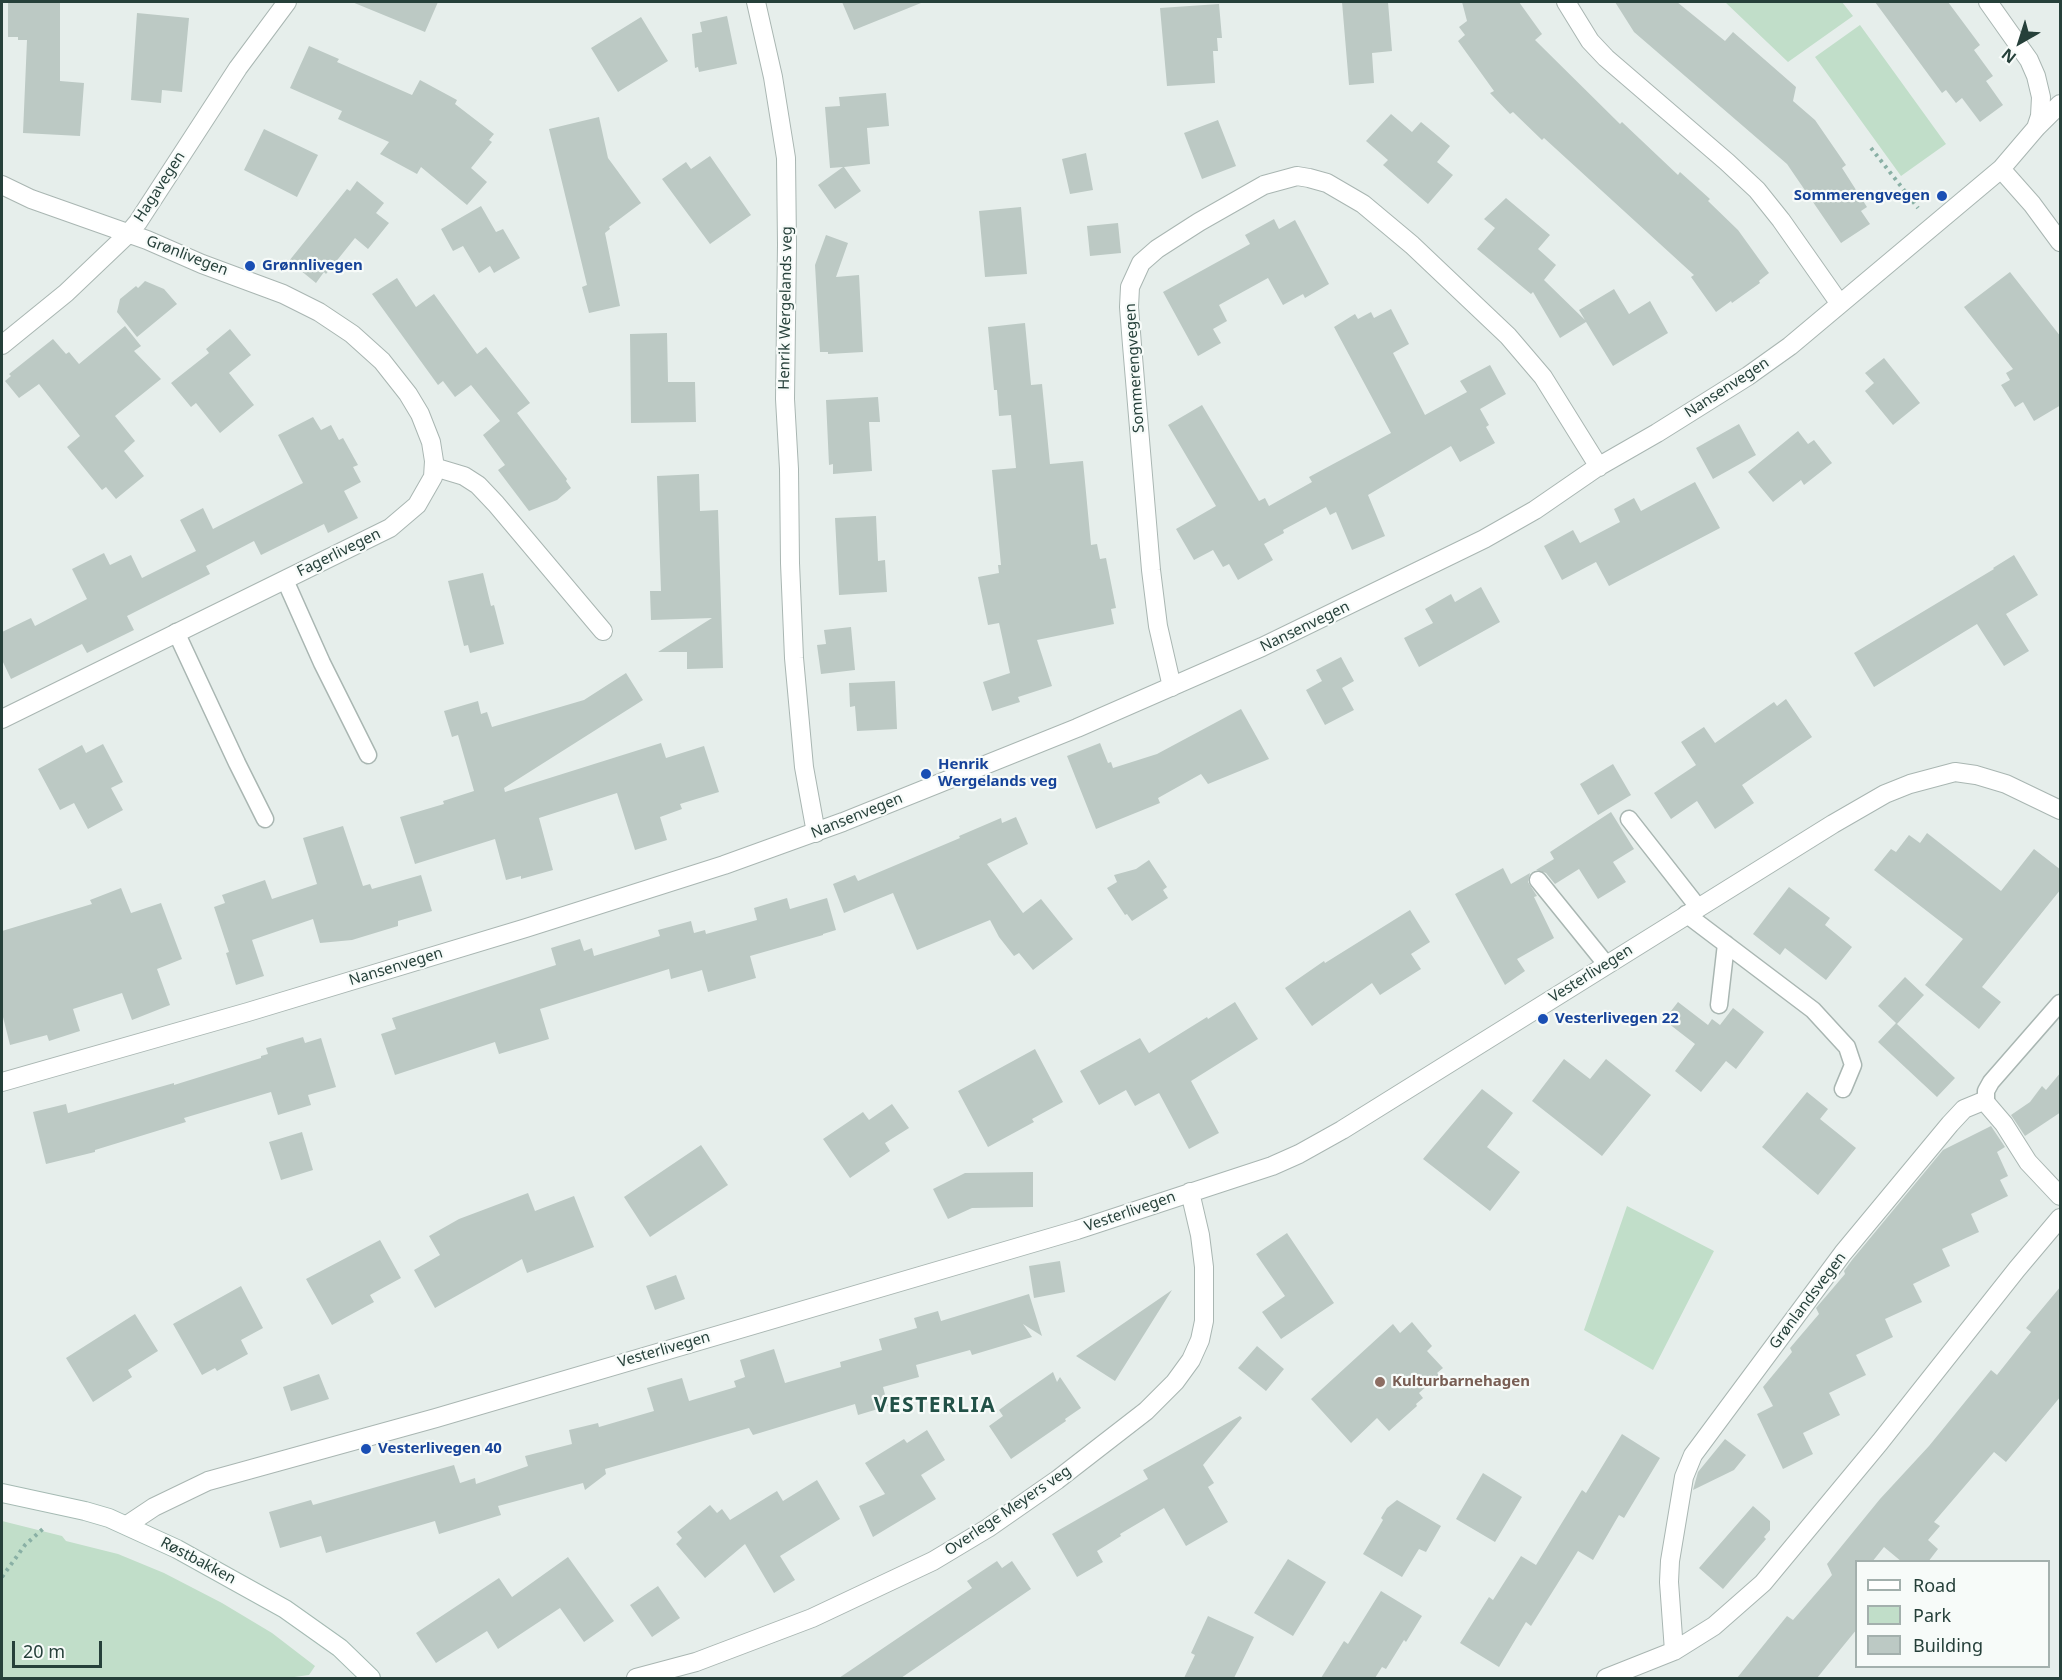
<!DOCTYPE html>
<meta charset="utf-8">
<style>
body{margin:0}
#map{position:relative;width:2062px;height:1680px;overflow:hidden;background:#e6eeeb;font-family:"Noto Sans",sans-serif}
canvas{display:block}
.frame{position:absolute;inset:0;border:3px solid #26403a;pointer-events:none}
.legend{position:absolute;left:1855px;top:1560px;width:195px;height:108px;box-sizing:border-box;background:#f7fbf9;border:2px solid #a3b0ad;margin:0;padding:8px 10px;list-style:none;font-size:18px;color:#26403a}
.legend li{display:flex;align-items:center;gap:12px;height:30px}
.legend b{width:30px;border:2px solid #a3b0ad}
.north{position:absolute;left:1990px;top:12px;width:60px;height:60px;-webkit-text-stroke:4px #f7fbf9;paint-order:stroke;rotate:219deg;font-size:16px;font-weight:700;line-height:24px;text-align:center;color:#26403a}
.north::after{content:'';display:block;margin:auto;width:21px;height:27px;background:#26403a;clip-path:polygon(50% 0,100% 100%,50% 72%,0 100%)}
.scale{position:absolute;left:12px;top:1641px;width:90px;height:27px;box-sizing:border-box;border:3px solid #26403a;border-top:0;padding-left:8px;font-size:18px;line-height:21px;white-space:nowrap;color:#26403a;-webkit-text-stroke:4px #f7fbf9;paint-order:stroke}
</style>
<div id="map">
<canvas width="2062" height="1680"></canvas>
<div class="frame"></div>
<ul class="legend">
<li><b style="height:8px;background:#fff"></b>Road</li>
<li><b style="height:16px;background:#c1dec9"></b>Park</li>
<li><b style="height:16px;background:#bcc9c4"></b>Building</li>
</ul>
<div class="north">N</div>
<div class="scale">20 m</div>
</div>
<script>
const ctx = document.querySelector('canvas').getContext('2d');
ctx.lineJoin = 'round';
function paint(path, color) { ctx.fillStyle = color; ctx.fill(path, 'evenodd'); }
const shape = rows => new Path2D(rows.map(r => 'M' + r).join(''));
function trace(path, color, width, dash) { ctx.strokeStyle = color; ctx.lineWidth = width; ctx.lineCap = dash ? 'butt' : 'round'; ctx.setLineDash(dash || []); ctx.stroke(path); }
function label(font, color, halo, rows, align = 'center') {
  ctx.font = font + ' "Noto Sans",sans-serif'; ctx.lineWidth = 4.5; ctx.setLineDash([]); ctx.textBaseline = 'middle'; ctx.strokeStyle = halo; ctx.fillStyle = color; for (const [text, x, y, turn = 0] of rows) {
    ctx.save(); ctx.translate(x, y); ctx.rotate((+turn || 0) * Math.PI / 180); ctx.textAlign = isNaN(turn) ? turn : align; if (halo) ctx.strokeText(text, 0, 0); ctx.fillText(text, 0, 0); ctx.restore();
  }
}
const green = shape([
 [1725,2,1842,2,1853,16,1788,62],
 [1860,25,1946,144,1901,176,1815,57],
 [1627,1206,1714,1251,1653,1370,1584,1330],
 [2,1521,62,1536,66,1541,118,1554,164,1573,222,1603,272,1633,315,1666,309,1675,287,1678,2,1678]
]);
const building = shape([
 [8,2,60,2,60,81,84,83,80,136,23,133,27,40,18,40,18,37,8,37],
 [352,2,438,2,425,32],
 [842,2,921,2,921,3,854,30],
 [1342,2,1388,2,1392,51,1372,53,1374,83,1349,85],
 [1462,2,1519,2,1542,34,1535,40,1620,124,1622,122,1678,175,1680,172,1710,199,1708,201,1738,230,1769,273,1759,281,1760,283,1732,303,1731,301,1716,312,1691,277,1694,275,1544,138,1542,140,1513,112,1510,114,1490,93,1494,91,1458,41,1465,35,1459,27,1467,21],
 [1615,2,1677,2,1725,41,1733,32,1796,87,1793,101,1815,120,1846,165,1842,168,1867,207,1861,211,1870,224,1841,243,1787,164,1634,32],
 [1875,2,1948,2,1980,45,1974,50,1993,76,1986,81,2003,105,1980,122,1962,98,1956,103,1946,90,1942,93],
 [1219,4,1222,38,1217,38,1218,51,1213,51,1215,83,1167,86,1160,8],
 [137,13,189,18,182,92,162,90,161,103,131,100],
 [727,16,737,64,699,72,698,67,695,68,692,34,702,32,700,22],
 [641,17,668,61,618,92,591,48],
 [309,46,339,59,337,62,412,95,420,80,457,100,455,104,494,134,489,140,492,142,471,168,487,182,467,205,421,167,417,174,380,154,389,142,338,119,342,111,290,88],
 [886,93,889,126,867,128,870,164,844,167,861,191,835,209,818,185,843,167,830,168,825,107,840,106,839,97],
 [1391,114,1412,132,1421,122,1450,146,1437,162,1453,175,1428,204,1383,165,1388,160,1366,141],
 [599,117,608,158,641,203,609,227,610,229,605,233,620,306,589,313,582,287,587,285,549,129],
 [1218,120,1236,166,1202,179,1184,133],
 [264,129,318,155,297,197,244,170],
 [1086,153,1093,190,1070,194,1062,159],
 [710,156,751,215,710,244,662,179,686,162,691,169],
 [357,181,384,203,376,213,389,223,368,249,355,238,326,274,324,272,316,283,289,261,347,189,350,191],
 [1506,198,1550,235,1538,249,1556,265,1544,280,1585,320,1579,310,1614,289,1629,314,1650,301,1668,333,1613,366,1586,322,1560,338,1533,292,1531,294,1477,249,1495,228,1484,219],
 [481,206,496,232,503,229,520,258,494,273,490,266,479,273,463,246,453,251,441,229],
 [1021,207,1027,274,985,277,979,211],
 [1274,219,1279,229,1295,220,1329,284,1305,298,1303,294,1283,305,1268,278,1219,305,1227,321,1213,329,1221,343,1198,356,1163,292,1250,244,1245,235],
 [1118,223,1121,253,1090,256,1087,226],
 [826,235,848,243,836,277,859,275,863,352,828,354,828,352,820,352,815,265],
 [2010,272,2061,337,2061,405,2034,421,2023,402,2015,407,2001,385,2010,380,2006,373,2013,369,1964,307],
 [397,278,416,307,434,294,477,354,486,347,530,403,517,413,567,479,566,481,571,488,557,500,529,511,498,470,505,465,483,435,500,421,471,385,455,397,443,381,438,385,372,294],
 [145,281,164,289,177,304,137,337,117,312,120,299,136,286,138,288],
 [1391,309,1409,344,1393,353,1425,415,1467,392,1460,381,1490,365,1506,394,1480,409,1489,425,1486,427,1495,443,1460,462,1451,446,1368,495,1385,536,1352,550,1336,512,1330,515,1326,507,1283,530,1284,533,1264,544,1273,560,1238,580,1229,564,1223,567,1213,550,1194,560,1176,529,1216,506,1168,425,1202,405,1259,501,1265,498,1269,506,1312,482,1309,477,1391,433,1334,327,1355,314,1358,319,1371,312,1374,318],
 [1025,323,1031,385,1042,384,1050,464,1083,461,1091,545,1097,544,1100,559,1106,558,1116,608,1111,609,1114,624,1037,640,1052,686,1018,697,1020,702,992,711,983,682,1010,673,999,623,988,625,978,577,999,573,998,565,1001,565,992,470,1016,468,1011,415,999,416,997,390,994,390,988,327],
 [125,326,141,346,134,351,161,379,115,416,135,441,124,451,144,476,116,499,106,487,102,490,67,447,80,436,39,384,19,398,5,381,11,376,9,374,53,339,66,354,69,352,79,364],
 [230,329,251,355,229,373,254,405,220,433,196,403,191,407,171,383,209,353,206,349],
 [667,333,668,382,695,382,696,422,631,423,630,334],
 [1884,358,1920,403,1893,425,1865,391,1874,383,1865,373],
 [878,397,880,422,869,422,872,471,833,474,833,464,829,465,826,400],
 [313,417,321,430,331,425,339,440,343,438,358,465,353,467,361,482,344,491,358,518,328,533,324,524,261,555,254,541,206,566,210,574,127,616,134,630,87,653,82,644,11,679,2,660,2,632,31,618,35,626,87,599,72,569,104,553,110,565,131,555,142,578,196,551,180,520,203,508,213,529,303,483,278,435],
 [1739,424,1756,455,1713,479,1696,448],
 [1798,431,1808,444,1814,440,1832,463,1804,485,1801,480,1773,502,1748,472],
 [699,474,700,511,718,510,723,668,687,669,687,652,658,652,712,618,651,620,650,591,661,591,657,476],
 [1695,482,1720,528,1609,586,1596,562,1562,580,1544,546,1573,530,1580,543,1620,522,1614,509,1634,498,1641,511],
 [876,516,878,561,885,560,887,592,839,595,835,518],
 [2014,555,2038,595,2006,614,2029,651,2004,666,1977,624,1874,687,1854,653,1994,569,1993,568],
 [483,573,491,606,494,605,504,644,470,653,468,645,464,646,448,581],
 [1481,587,1500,622,1419,667,1404,638,1433,623,1425,609,1451,594,1455,602],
 [851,627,855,670,821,674,817,645,826,644,824,630],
 [1341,657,1354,681,1342,688,1354,710,1325,725,1306,690,1322,681,1316,670],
 [626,673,643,700,504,788,505,792,661,743,666,758,704,746,719,792,680,804,682,809,660,817,667,840,635,850,617,793,539,818,553,870,521,879,521,876,506,880,495,839,415,864,400,817,444,804,443,801,474,791,458,735,452,737,444,711,478,701,481,714,487,712,492,727,584,700],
 [895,681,897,729,857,731,855,706,850,707,849,683],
 [1786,699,1812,737,1742,785,1754,803,1715,829,1697,801,1671,819,1654,793,1696,765,1681,742,1704,727,1715,743,1774,702,1777,706],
 [1241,709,1269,759,1208,784,1201,774,1158,798,1160,803,1096,829,1067,756,1100,743,1108,763,1111,762,1113,768,1157,754],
 [103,744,123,782,111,788,123,810,88,829,74,803,60,810,38,769,82,745,86,753],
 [1613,764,1631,795,1598,815,1580,784],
 [1611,812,1634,849,1613,862,1626,882,1598,899,1579,869,1555,884,1546,873,1536,870,1554,859,1550,852],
 [1016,817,1028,844,987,864,1023,913,1041,899,1073,939,1033,970,1019,953,1014,956,999,937,990,920,917,950,893,893,844,913,833,884,855,875,858,881,960,838,959,836,1001,818,1002,823],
 [343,826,363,886,370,884,372,889,421,875,432,911,398,921,398,926,352,940,320,943,313,919,252,940,264,976,236,985,226,953,229,952,214,907,225,903,222,895,265,880,272,899,317,884,303,838],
 [1927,833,2001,891,2034,849,2061,870,2061,889,1982,987,2001,1002,1979,1029,1925,985,1963,939,1874,870,1891,849,1896,852,1909,835,1920,843],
 [1149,860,1167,887,1163,890,1168,898,1132,921,1127,914,1125,915,1107,888,1117,882,1114,875,1136,869],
 [1503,868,1511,884,1530,873,1528,882,1537,896,1534,897,1554,938,1517,959,1525,971,1505,985,1455,894],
 [1789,887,1830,918,1825,925,1852,947,1826,980,1785,948,1780,955,1753,934],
 [121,888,131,913,161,903,182,959,157,969,170,1005,132,1020,122,993,73,1009,80,1031,49,1041,47,1035,10,1045,2,1013,2,931,92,904,90,900],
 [787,898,790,909,827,898,836,930,823,934,823,935,750,956,756,978,708,992,702,970,671,979,669,969,540,1009,549,1039,499,1054,495,1042,395,1075,381,1034,396,1029,392,1018,556,965,551,948,580,939,584,951,592,948,594,956,660,936,658,930,691,921,694,933,705,930,706,934,757,920,754,908],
 [1410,910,1430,942,1411,954,1421,969,1380,995,1372,983,1312,1026,1285,988,1324,961,1325,963],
 [1905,977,1924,995,1897,1024,1955,1078,1937,1097,1878,1042,1896,1023,1878,1006],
 [1235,1002,1258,1039,1191,1081,1219,1133,1189,1149,1159,1093,1135,1106,1126,1090,1099,1105,1080,1071,1140,1038,1149,1053,1207,1017,1208,1019],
 [1678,1002,1708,1025,1712,1019,1720,1025,1733,1008,1764,1032,1736,1069,1726,1061,1701,1092,1675,1071,1695,1044,1664,1020],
 [303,1037,305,1043,321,1038,336,1087,308,1095,311,1105,278,1115,271,1092,184,1118,186,1122,95,1150,95,1152,46,1164,33,1112,66,1104,68,1113,174,1083,174,1085,261,1058,261,1056,268,1054,266,1048],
 [1035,1049,1063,1102,1032,1119,1034,1122,988,1147,958,1091],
 [1564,1059,1590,1079,1606,1059,1651,1095,1602,1156,1532,1101],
 [2061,1072,2061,1112,2025,1136,2011,1115,2030,1102,2042,1086,2046,1090],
 [1482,1089,1513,1113,1487,1147,1520,1172,1490,1211,1423,1159],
 [1807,1092,1828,1109,1820,1119,1856,1148,1818,1195,1762,1147],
 [892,1104,909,1128,885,1143,890,1151,850,1178,823,1139,863,1112,869,1120],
 [1991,1126,2005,1147,1997,1152,2008,1176,2000,1180,2008,1196,1971,1214,1979,1232,1942,1249,1950,1266,1913,1284,1922,1302,1885,1319,1893,1337,1856,1355,1866,1375,1829,1393,1840,1415,1803,1433,1813,1454,1783,1469,1757,1414,1773,1406,1763,1387,1792,1352,1790,1348,1819,1314,1816,1308,1845,1274,1844,1271,1852,1260,1943,1150],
 [302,1132,313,1170,281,1180,269,1142],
 [701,1145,728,1185,650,1237,624,1197],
 [1033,1172,1033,1207,972,1208,948,1219,933,1189,965,1173],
 [528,1193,535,1211,574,1196,594,1247,527,1273,522,1259,435,1308,414,1270,440,1255,429,1236,459,1219],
 [1287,1233,1334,1303,1281,1339,1262,1312,1285,1296,1256,1254],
 [380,1240,401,1278,370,1295,374,1302,332,1325,306,1279],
 [1060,1261,1065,1292,1034,1298,1029,1266],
 [676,1275,685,1299,655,1310,646,1286],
 [241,1286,263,1328,241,1340,248,1354,217,1371,215,1368,202,1375,173,1324],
 [2061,1286,2061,1396,2006,1462,1994,1452,1934,1522,1940,1526,1928,1540,1938,1549,1928,1562,1902,1562,1884,1547,1872,1562,1857,1562,1857,1629,1817,1678,1737,1678,1787,1616,1793,1620,1832,1575,1827,1564,1880,1499,1929,1446,1991,1370,1997,1375,2031,1332,2026,1328],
 [1172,1290,1115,1381,1076,1356],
 [1029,1294,1042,1336,1023,1324,1032,1337,972,1355,970,1350,916,1365,919,1377,883,1387,888,1406,858,1415,855,1404,753,1435,749,1428,605,1469,606,1474,585,1490,583,1483,498,1506,501,1515,439,1534,435,1521,326,1553,321,1536,280,1548,269,1512,311,1500,313,1505,454,1465,460,1483,475,1478,476,1484,528,1466,525,1456,572,1444,569,1430,598,1423,599,1427,654,1411,647,1388,682,1378,689,1401,736,1387,734,1381,745,1377,740,1360,774,1349,785,1383,841,1367,840,1362,882,1350,879,1339,917,1328,914,1318,938,1311,941,1321],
 [135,1314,158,1351,128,1370,132,1377,93,1402,66,1358],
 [1412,1322,1432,1346,1427,1351,1443,1368,1437,1373,1439,1375,1419,1393,1423,1398,1416,1404,1417,1406,1389,1431,1377,1418,1351,1443,1311,1399,1393,1324,1400,1333],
 [1257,1346,1284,1369,1266,1391,1238,1368],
 [1053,1372,1057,1382,1060,1377,1081,1408,1065,1419,1066,1421,1011,1459,989,1426,1003,1416,999,1410,1007,1404],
 [319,1374,329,1399,291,1411,283,1387],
 [1240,1416,1242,1418,1203,1465,1214,1483,1208,1487,1228,1522,1186,1546,1164,1508,1120,1534,1121,1536,1097,1551,1103,1562,1077,1577,1052,1534,1148,1479,1143,1470],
 [927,1430,945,1460,921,1475,936,1499,873,1537,859,1506,885,1494,865,1463,904,1439,907,1443],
 [1622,1434,1660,1458,1624,1518,1619,1515,1593,1560,1578,1551,1531,1626,1526,1622,1499,1667,1460,1643,1489,1597,1493,1600,1521,1556,1536,1565,1582,1490,1586,1493],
 [1725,1439,1746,1455,1734,1470,1693,1490,1698,1472],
 [1483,1473,1522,1497,1495,1542,1456,1519],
 [817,1480,840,1519,780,1556,795,1580,774,1593,745,1544,705,1578,676,1544,682,1538,677,1532,710,1505,717,1513,722,1509,730,1520,777,1491,783,1501],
 [1397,1500,1441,1526,1426,1552,1419,1549,1402,1577,1363,1554,1383,1520,1381,1518,1387,1508],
 [1753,1506,1770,1521,1770,1530,1764,1537,1766,1539,1723,1589,1699,1568],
 [568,1557,614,1621,584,1642,560,1608,498,1649,487,1631,436,1663,416,1633,499,1578,512,1597],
 [1288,1559,1326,1582,1293,1636,1254,1613],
 [997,1561,1002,1568,1012,1561,1031,1589,901,1678,839,1678,972,1588,967,1581],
 [658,1586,680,1618,652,1637,630,1605],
 [1381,1591,1422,1616,1406,1642,1404,1640,1386,1669,1382,1667,1375,1678,1321,1678,1344,1641,1348,1644],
 [1208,1616,1254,1637,1234,1678,1184,1678,1195,1655,1191,1653]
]);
const path = shape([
 [1871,148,1918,208],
 [2,1577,25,1545,45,1527]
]);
const lane = shape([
 [285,580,322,663,368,755],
 [176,632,237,763,265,819],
 [1629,819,1698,907],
 [1538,880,1606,964],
 [1686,914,1813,1010,1847,1047,1853,1065,1843,1089],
 [1719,1005,1726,944],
 [1986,1103,1986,1091,1991,1082,2060,1003]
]);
const street = shape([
 [756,2,773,77,786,158,787,245,785,399,789,469,790,563,794,658,804,767,816,833],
 [1566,2,1590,41,1606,58,1727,162,1757,190,1781,220,1840,304],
 [1988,2,2029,60,2036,76,2041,97,2040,116,2036,128],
 [2001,169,2032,204,2060,242],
 [2,185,31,199,147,240,202,264,283,294,319,312,352,334,382,361,408,394,420,414,431,442,434,461,433,477,417,505,390,528,2,719],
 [2,345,66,293,128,234,138,222,238,68,287,2],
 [434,467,464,476,478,485,496,504,603,631],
 [1172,687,1158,626,1151,570,1132,345,1129,307,1130,287,1141,263,1157,249,1199,222,1264,185,1297,176,1309,178,1327,183,1363,204,1412,245,1508,336,1543,377,1599,467],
 [2,1082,248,1012,526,928,724,865,843,822,1077,728,1262,647,1484,539,1535,510,1596,468,1657,433,1748,376,1790,346,2001,169,2036,128,2060,104],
 [127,1525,154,1507,208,1481,436,1418,1077,1230,1272,1166,1299,1154,1342,1130,1833,824,1885,794,1910,784,1955,772,1976,775,2006,784,2060,810],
 [1674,1651,1669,1582,1670,1561,1684,1477,1693,1455,1843,1253,1950,1124,1964,1109,1981,1102,1986,1103,2004,1124,2028,1162,2060,1196],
 [636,1678,696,1662,812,1618,933,1561,988,1528,1057,1480,1146,1411,1175,1382,1191,1360,1200,1340,1204,1321,1204,1267,1200,1235,1190,1192],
 [1606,1678,1674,1651,1714,1626,1763,1583,1880,1442,2017,1269,2060,1218]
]);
const secondary = shape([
 [2,1493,85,1511,109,1518,177,1549,285,1609,340,1648,371,1678]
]);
const markers = [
 [1942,196,6,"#1a4fb4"],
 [250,266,6,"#1a4fb4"],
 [926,774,6,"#1a4fb4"],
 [1543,1019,6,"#1a4fb4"],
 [1380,1382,6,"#8d6e63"],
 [366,1449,6,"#1a4fb4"]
];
const streetNames = [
 ["Hagavegen",160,187,-57],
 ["Grønlivegen",187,256,21],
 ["Henrik Wergelands veg",786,308,-89],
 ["Sommerengvegen",1135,368,-94],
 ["Nansenvegen",1727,388,-33],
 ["Fagerlivegen",339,553,-26],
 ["Nansenvegen",1305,627,-26],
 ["Nansenvegen",857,816,-22],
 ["Nansenvegen",396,967,-17],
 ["Vesterlivegen",1591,974,-32],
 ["Vesterlivegen",1130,1212,-19],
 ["Grønlandsvegen",1808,1301,-53],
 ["Vesterlivegen",664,1350,-16],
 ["Overlege Meyers veg",1008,1511,-34],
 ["Røstbakken",198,1561,28]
];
const transitNames = [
 ["Sommerengvegen",1930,196,"right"],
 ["Grønnlivegen",262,266],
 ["Henrik",938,765],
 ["Wergelands veg",938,782],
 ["Vesterlivegen 22",1555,1019],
 ["Vesterlivegen 40",378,1449]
];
const educationNames = [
 ["Kulturbarnehagen",1392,1382]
];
const districtNames = [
 ["VESTERLIA",935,1406]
];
paint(green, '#c1dec9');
paint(building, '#bcc9c4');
trace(lane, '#a9b6b2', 19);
trace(street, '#a9b6b2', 20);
trace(secondary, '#a5bab3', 20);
trace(path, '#89b0a5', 4, [3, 4.5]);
trace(lane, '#fff', 16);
trace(street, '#fff', 18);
trace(secondary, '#fff', 18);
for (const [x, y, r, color] of markers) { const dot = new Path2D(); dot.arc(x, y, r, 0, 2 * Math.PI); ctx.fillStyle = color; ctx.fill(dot); trace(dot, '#f7fbf9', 2); }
label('15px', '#26403a', '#f7fbf9', streetNames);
label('bold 15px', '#164399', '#f7fbf9', transitNames, 'left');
label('bold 15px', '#785e54', '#f7fbf9', educationNames, 'left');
ctx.letterSpacing = '1.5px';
label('bold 21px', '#225147', '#f7fbf9', districtNames);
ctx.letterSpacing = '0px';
</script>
